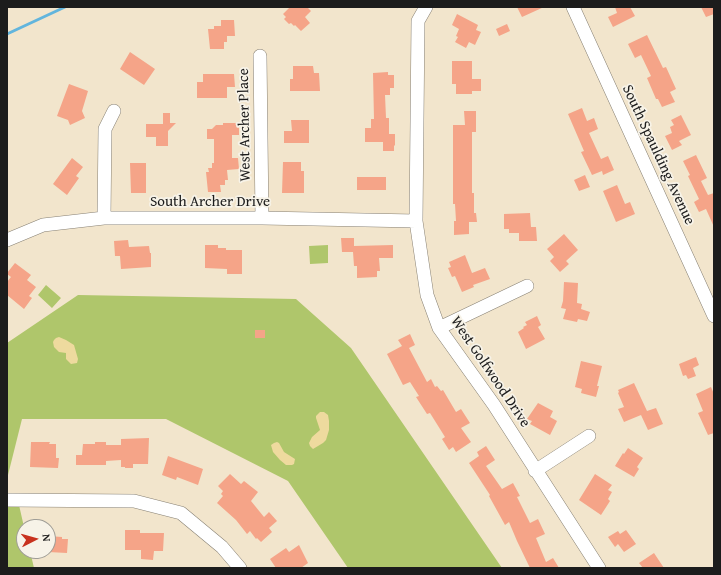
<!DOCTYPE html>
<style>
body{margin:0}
#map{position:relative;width:721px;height:575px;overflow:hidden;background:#f2e5cc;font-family:"Gentium Book Plus",serif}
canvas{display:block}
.frame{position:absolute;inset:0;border:8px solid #1c1c1c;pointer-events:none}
.north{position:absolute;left:16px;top:519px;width:40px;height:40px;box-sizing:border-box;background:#f7f3e8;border:1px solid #9f9d96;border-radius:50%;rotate:84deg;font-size:11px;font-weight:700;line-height:16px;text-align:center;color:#1c1c1c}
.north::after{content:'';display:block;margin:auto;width:14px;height:18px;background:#c8321e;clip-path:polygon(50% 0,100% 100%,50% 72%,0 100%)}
</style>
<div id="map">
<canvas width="721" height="575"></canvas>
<div class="frame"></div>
<div class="north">N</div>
</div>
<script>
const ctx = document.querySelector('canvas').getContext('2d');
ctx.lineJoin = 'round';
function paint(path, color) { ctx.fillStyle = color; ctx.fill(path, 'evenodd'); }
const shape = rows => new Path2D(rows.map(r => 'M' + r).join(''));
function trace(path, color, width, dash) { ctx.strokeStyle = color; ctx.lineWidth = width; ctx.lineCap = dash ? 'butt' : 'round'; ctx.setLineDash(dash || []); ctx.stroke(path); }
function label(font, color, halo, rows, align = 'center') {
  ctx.font = font + ' "Gentium Book Plus",serif'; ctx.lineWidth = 3.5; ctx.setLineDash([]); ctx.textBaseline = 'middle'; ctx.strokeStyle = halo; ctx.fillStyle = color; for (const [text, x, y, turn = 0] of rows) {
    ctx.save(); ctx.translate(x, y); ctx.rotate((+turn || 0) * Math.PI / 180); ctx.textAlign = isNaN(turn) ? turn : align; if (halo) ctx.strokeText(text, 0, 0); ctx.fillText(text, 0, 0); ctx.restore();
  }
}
const green = shape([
 [328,245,328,263,310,264,309,246],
 [46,285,61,298,52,308,38,295],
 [78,295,296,299,351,348,502,568,348,568,288,481,166,419,22,419,7,479,7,343],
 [7,505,19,505,24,527,24,551,30,551,34,568,7,568]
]);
const sand = shape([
 [59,337,66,340,74,345,78,359,77,363,71,364,66,359,66,353,59,352,54,347,53,342,54,340,56,338],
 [320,412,324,412,328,415,329,421,329,430,326,440,323,443,313,449,310,446,309,443,312,437,320,430,316,418,316,416],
 [277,442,279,443,284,452,295,459,294,464,292,465,286,465,280,460,273,452,271,445,274,443]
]);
const stream = shape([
 [7,34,65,7]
]);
const building = shape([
 [290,7,307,7,311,11,305,17,310,23,301,31,295,25,294,26,291,23,289,24,284,19,286,17,283,14],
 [517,7,544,7,522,17],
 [615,7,630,7,635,16,613,27,608,17,617,13],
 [701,7,714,7,714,14,706,17],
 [457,14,478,25,476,30,481,32,475,45,469,42,466,48,455,42,458,37,456,36,459,29,452,25],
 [221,20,234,20,235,36,227,36,227,42,224,42,224,49,210,49,208,29,214,29,214,26,221,26],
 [507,24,510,31,499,36,496,29],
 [647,35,663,68,666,67,676,89,670,92,675,102,662,107,658,99,656,99,647,78,651,76,641,55,635,58,628,44],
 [130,52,155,69,144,85,120,69],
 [452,61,472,61,472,79,481,79,481,91,472,91,472,94,456,94,456,84,452,84],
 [293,66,313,66,314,73,319,73,320,91,290,91,290,79,293,79],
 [388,72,388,75,394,75,394,88,390,88,390,95,385,95,386,118,389,118,389,134,395,134,395,146,394,145,394,151,383,151,383,142,365,142,365,128,371,128,371,119,374,119,373,73],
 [203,74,234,74,235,87,227,87,227,98,197,98,197,82,203,82],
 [69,84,88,91,82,111,85,118,70,125,68,120,57,116],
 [582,108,587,121,594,118,598,129,589,133,601,159,608,156,614,170,603,175,602,171,592,175,581,152,584,151,568,114],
 [464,111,476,111,476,132,472,132,472,193,474,193,474,213,476,213,477,222,469,222,469,234,454,235,454,221,456,221,455,204,453,204,453,125,465,125],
 [163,113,170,113,170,123,176,123,168,131,168,146,156,146,156,137,146,137,146,124,163,124],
 [681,115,691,135,679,141,682,145,672,150,665,136,672,133,670,127,674,125,671,120],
 [291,120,309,120,309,143,284,143,284,131,292,131],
 [223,123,239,123,239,135,232,135,232,158,238,158,239,169,227,170,228,180,225,180,225,185,220,185,221,192,208,192,206,172,209,172,208,168,212,168,212,163,214,163,214,139,207,139,207,129,212,129,216,125,223,125],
 [696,155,707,178,701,181,708,195,714,193,714,227,706,209,699,212,694,202,699,199,688,176,690,175,683,161],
 [72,158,83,167,76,176,79,178,67,195,53,184],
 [283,162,301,162,301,171,304,171,304,193,282,193],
 [130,163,146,163,146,193,131,193],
 [585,175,590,187,579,191,574,180],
 [357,177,386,177,386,190,357,190],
 [617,185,625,204,630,202,635,214,616,222,603,191],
 [530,213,531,227,536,227,537,241,519,241,519,233,509,233,509,229,504,229,504,214],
 [564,234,578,250,566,261,569,264,560,272,550,261,554,257,547,249],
 [341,238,354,238,354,246,393,245,393,258,379,258,380,271,377,271,377,277,357,278,357,266,354,266,353,252,342,252],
 [128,240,129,247,149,246,150,253,151,253,151,267,121,269,120,256,115,256,114,241],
 [205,245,218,245,218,248,226,248,226,250,242,250,242,274,227,274,227,269,205,268],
 [465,255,472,273,485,268,490,279,473,285,474,287,462,292,455,276,452,277,448,268,451,267,449,262],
 [15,263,31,275,27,280,36,287,29,296,32,298,24,309,7,295,7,282,11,277,7,274,7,273],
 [564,282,578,283,577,303,582,304,581,309,590,312,587,321,578,319,577,322,563,319,566,309,561,308,563,301],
 [537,316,541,325,538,327,545,339,526,349,518,332,524,328,523,327,527,325,525,322],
 [255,330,265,330,265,338,255,338],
 [410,334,415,345,409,348,427,382,431,379,435,387,437,386,441,391,443,390,456,412,461,409,470,423,461,428,471,442,456,452,453,447,449,450,442,439,445,437,430,413,427,414,416,397,419,396,410,382,403,385,387,354,402,346,398,340],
 [696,357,699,365,693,368,696,376,688,379,686,375,683,376,679,364],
 [581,361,602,366,597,386,599,386,596,397,581,393,582,389,575,387],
 [634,383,647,411,656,408,663,424,648,430,641,415,624,422,618,409,624,407,618,393,619,392,618,390],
 [711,387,714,394,714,433,708,435,698,413,703,411,696,394],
 [538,403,553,411,550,417,557,421,550,435,530,424,532,421,527,419],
 [149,438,148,464,133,464,133,468,125,468,125,467,121,467,121,460,106,461,106,465,76,465,76,455,82,455,83,444,95,444,95,442,106,442,106,445,121,445,121,439],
 [31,442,50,442,49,444,56,444,56,458,59,458,58,468,30,467],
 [486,446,495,460,486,466,502,489,513,483,520,496,517,497,530,523,538,519,545,534,536,538,546,562,553,558,559,568,530,568,517,541,509,522,505,525,489,496,490,495,469,463,479,456,477,452],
 [628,448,643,458,637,467,639,469,634,477,615,466,623,453,624,454],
 [168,456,203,469,198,485,177,477,176,480,162,475],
 [230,474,241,484,244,481,258,492,251,501,264,517,269,512,277,521,269,528,272,532,261,542,257,538,256,539,250,531,247,534,236,520,217,503,223,496,221,494,223,491,218,486],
 [595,474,612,485,608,490,612,492,608,499,610,501,601,515,579,500],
 [125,530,140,530,140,533,164,533,163,551,154,551,153,560,141,559,141,550,125,550],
 [626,530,636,544,624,552,618,544,615,547,608,537,618,531,620,534],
 [48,536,62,537,62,539,68,539,67,553,48,552],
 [299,545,308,563,301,568,276,568,270,559,286,548,289,552],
 [654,553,664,568,643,568,639,563]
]);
const minor = shape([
 [426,7,418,21,416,221,427,295,439,328,494,405,599,568],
 [573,7,714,316],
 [260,56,262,218],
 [104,218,105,129,114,111],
 [7,240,43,225,104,218,262,218,416,221],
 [439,328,527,286],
 [535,471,589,436],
 [7,500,134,501,181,513,222,547,240,568]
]);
const streetNames = [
 ["West Archer Place",245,125,-91],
 ["South Spaulding Avenue",658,155,65],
 ["South Archer Drive",210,202],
 ["West Golfwood Drive",490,372,56]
];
paint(green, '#afc66b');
paint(sand, '#eeda9e');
trace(stream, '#62b5dd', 3);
paint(building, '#f5a488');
trace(minor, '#878074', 14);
trace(minor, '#fff', 13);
label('15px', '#1c1c1c', '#f7f3e8', streetNames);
</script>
